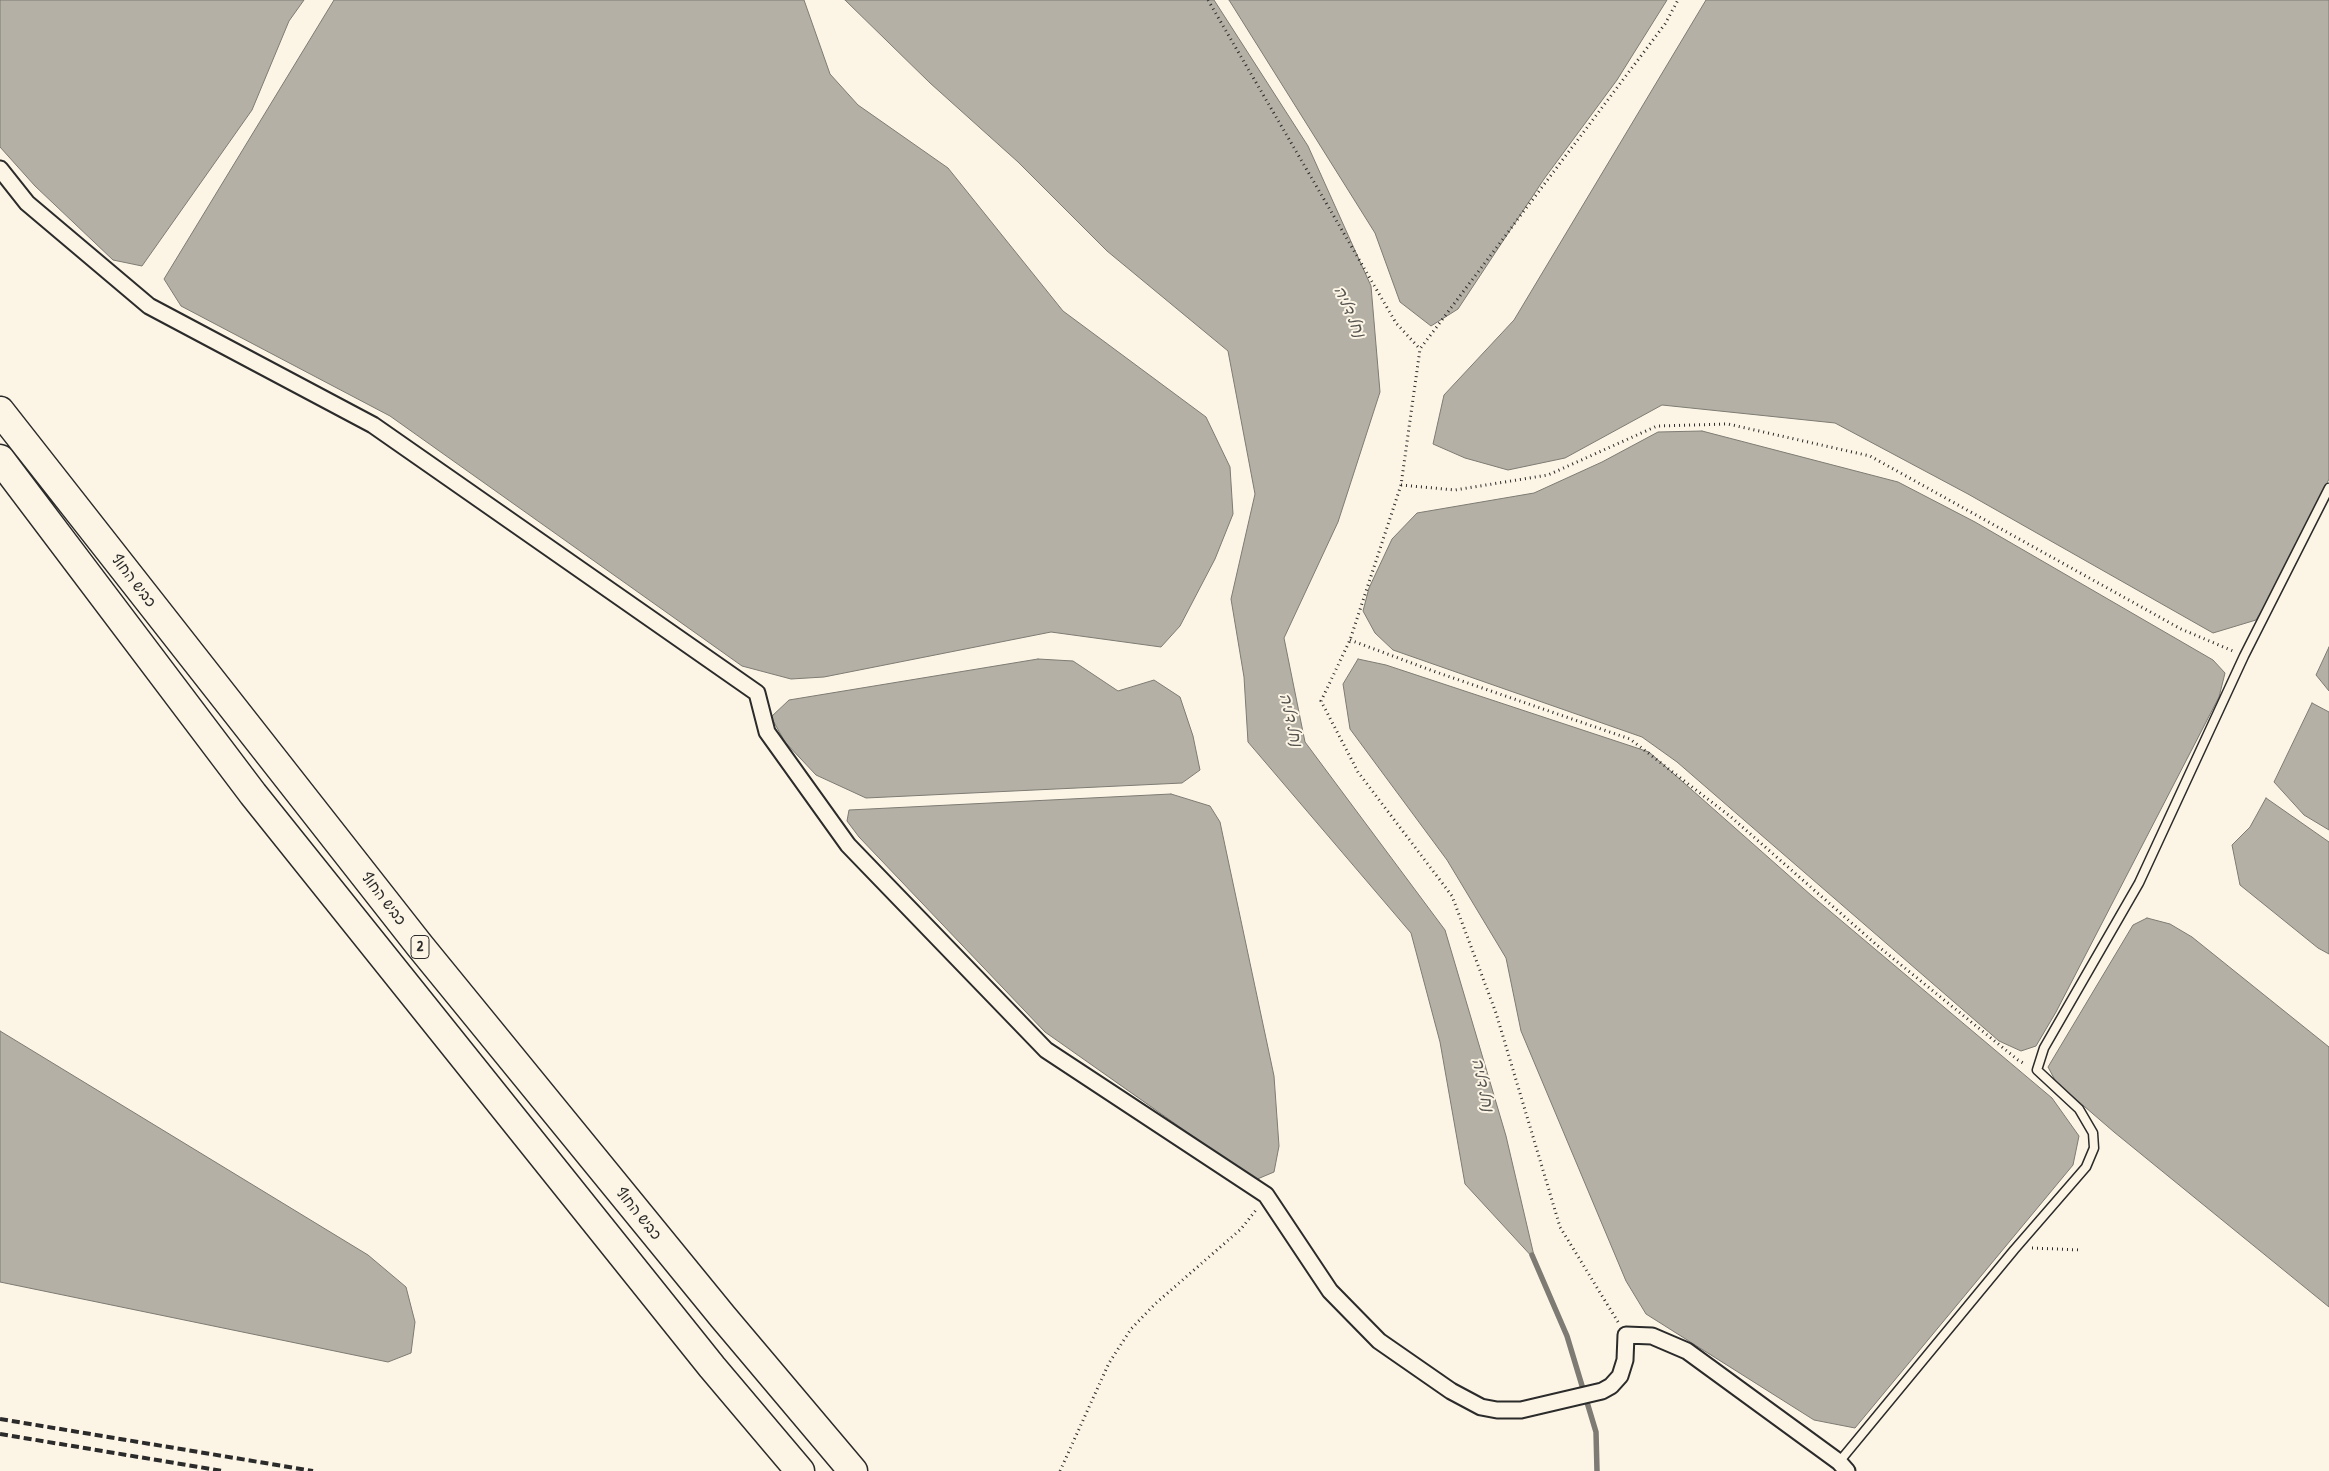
<!DOCTYPE html>
<meta charset="utf-8">
<style>
body{margin:0}
canvas{display:block;background:#fcf5e5}
</style>
<canvas width="2329" height="1471"></canvas>
<script>
const ctx = document.querySelector('canvas').getContext('2d');
ctx.lineJoin = 'round';
function paint(path, color) { ctx.fillStyle = color; ctx.fill(path, 'evenodd'); }
const shape = rows => new Path2D(rows.map(r => 'M' + r).join(''));
function trace(path, color, width, dash) { ctx.strokeStyle = color; ctx.lineWidth = width; ctx.lineCap = dash ? 'butt' : 'round'; ctx.setLineDash(dash || []); ctx.stroke(path); }
function label(font, color, halo, rows, align = 'center') {
  ctx.font = font + ' "Patrick Hand","Playpen Sans Hebrew",sans-serif'; ctx.lineWidth = 4; ctx.setLineDash([]); ctx.textBaseline = 'middle'; ctx.strokeStyle = halo; ctx.fillStyle = color; for (const [text, x, y, turn = 0] of rows) {
    ctx.save(); ctx.translate(x, y); ctx.rotate((+turn || 0) * Math.PI / 180); ctx.textAlign = isNaN(turn) ? turn : align; if (halo) ctx.strokeText(text, 0, 0); ctx.fillText(text, 0, 0); ctx.restore();
  }
}
const water = shape([
 [0,0,304,0,289,21,252,110,142,266,113,260,35,186,0,147,0,0],
 [334,0,804,0,830,74,858,105,948,168,1063,311,1206,417,1230,467,1233,514,1215,559,1180,626,1161,647,1051,632,824,677,791,679,742,666,390,416,181,306,164,279,334,0],
 [845,0,1214,0,1308,146,1371,286,1380,392,1338,522,1284,638,1305,742,1445,930,1506,1136,1535,1260,1465,1184,1440,1042,1411,933,1248,742,1244,677,1231,599,1255,494,1228,351,1107,251,1018,162,930,83,845,0],
 [1229,0,1667,0,1617,80,1544,179,1458,309,1431,326,1400,302,1375,233,1229,0],
 [1706,0,2329,0,2329,479,2277,586,2256,620,2213,633,1968,494,1835,423,1662,405,1565,458,1508,470,1465,458,1433,444,1444,395,1514,320,1706,0],
 [1702,431,1898,482,1975,522,2213,660,2225,673,2219,697,2056,1012,2036,1046,2021,1051,1999,1041,1677,762,1642,737,1393,650,1375,633,1363,611,1369,588,1392,539,1417,513,1534,493,1602,462,1658,432,1702,431],
 [2329,647,2329,691,2316,675,2329,647],
 [1038,659,1073,661,1118,691,1154,680,1180,697,1193,736,1200,770,1182,783,866,798,816,775,785,742,771,717,789,700,1038,659],
 [1358,659,1386,665,1649,752,1812,896,2052,1098,2079,1136,2073,1165,1855,1428,1814,1420,1646,1314,1626,1281,1521,1031,1506,958,1447,860,1350,729,1343,684,1358,659],
 [2312,703,2329,712,2329,830,2304,815,2274,782,2312,703],
 [1171,794,1210,806,1220,822,1274,1076,1279,1146,1274,1172,1255,1180,1045,1032,859,837,847,821,849,810,1171,794],
 [2266,798,2329,842,2329,954,2318,948,2240,885,2232,845,2250,827,2266,798],
 [2147,918,2170,924,2192,937,2329,1047,2329,1307,2114,1132,2056,1082,2048,1067,2133,925,2147,918],
 [0,1031,368,1255,406,1287,415,1322,411,1353,388,1362,0,1282,0,1031]
]);
const stream = shape([
 [1532,1255,1567,1336,1596,1432,1597,1471]
]);
const path = shape([
 [1208,0,1396,323,1420,349],
 [1401,485,1455,490,1548,475,1657,426,1728,424,1870,456,2181,629,2233,651],
 [1350,640,1433,671,1630,739,1731,817,1879,947,2018,1060,2025,1064],
 [2032,1248,2081,1250],
 [1618,1322,1560,1227,1496,1013,1452,896,1358,772,1321,701,1350,640,1401,485,1420,349,1665,24,1678,0],
 [1060,1471,1109,1363,1131,1329,1155,1304,1241,1229,1256,1210]
]);
const service = shape([
 [1839,1462,2014,1250,2086,1167,2094,1148,2093,1133,2079,1109,2037,1070,2044,1048,2139,883,2244,656,2329,488]
]);
const minor = shape([
 [0,169,27,203,149,306,373,425,757,693,767,732,848,845,1046,1050,1266,1195,1330,1291,1379,1341,1451,1391,1481,1407,1497,1410,1521,1410,1602,1391,1611,1386,1620,1376,1625,1360,1626,1335,1652,1336,1687,1351,1839,1462,1847,1471]
]);
const motorway = shape([
 [0,411,420,946,723,1317,853,1471],
 [0,459,253,794,712,1367,800,1471]
]);
const rail = shape([
 [0,1419,313,1471],
 [0,1434,223,1471]
]);
const shields = [
 [420,947,18]
];
const shieldNames = [
 ["2",420,947]
];
const streetNames = [
 ["כביש החוף",133,581,52],
 ["כביש החוף",383,899,52],
 ["כביש החוף",638,1214,51]
];
const waterNames = [
 ["נחל דליה",1349,312,66],
 ["נחל דליה",1290,720,77],
 ["נחל דליה",1482,1085,78]
];
paint(water, '#b4b0a5');
trace(water, '#7d7b74', 1);
trace(stream, '#7d7b74', 5.5);
trace(service, '#2b2b2b', 11);
trace(minor, '#2b2b2b', 19);
trace(motorway, '#2b2b2b', 31);
trace(path, '#2b2b2b', 3, [1, 4]);
trace(service, '#fcf5e5', 8);
trace(minor, '#fcf5e5', 15);
trace(motorway, '#fcf5e5', 28);
trace(rail, '#2b2b2b', 4, [8, 4]);
for (const [x, y, w] of shields) { const box = new Path2D(); box.roundRect(x - w / 2, y - 11.5, w, 23, 4); ctx.fillStyle = '#fcf5e5'; ctx.fill(box); trace(box, '#2b2b2b', 1); }
label('bold 14px', '#2b2b2b', null, shieldNames);
label('15px', '#2b2b2b', '#fcf5e5', streetNames);
label('italic 16px', '#545350', '#fcf5e5', waterNames);
</script>
